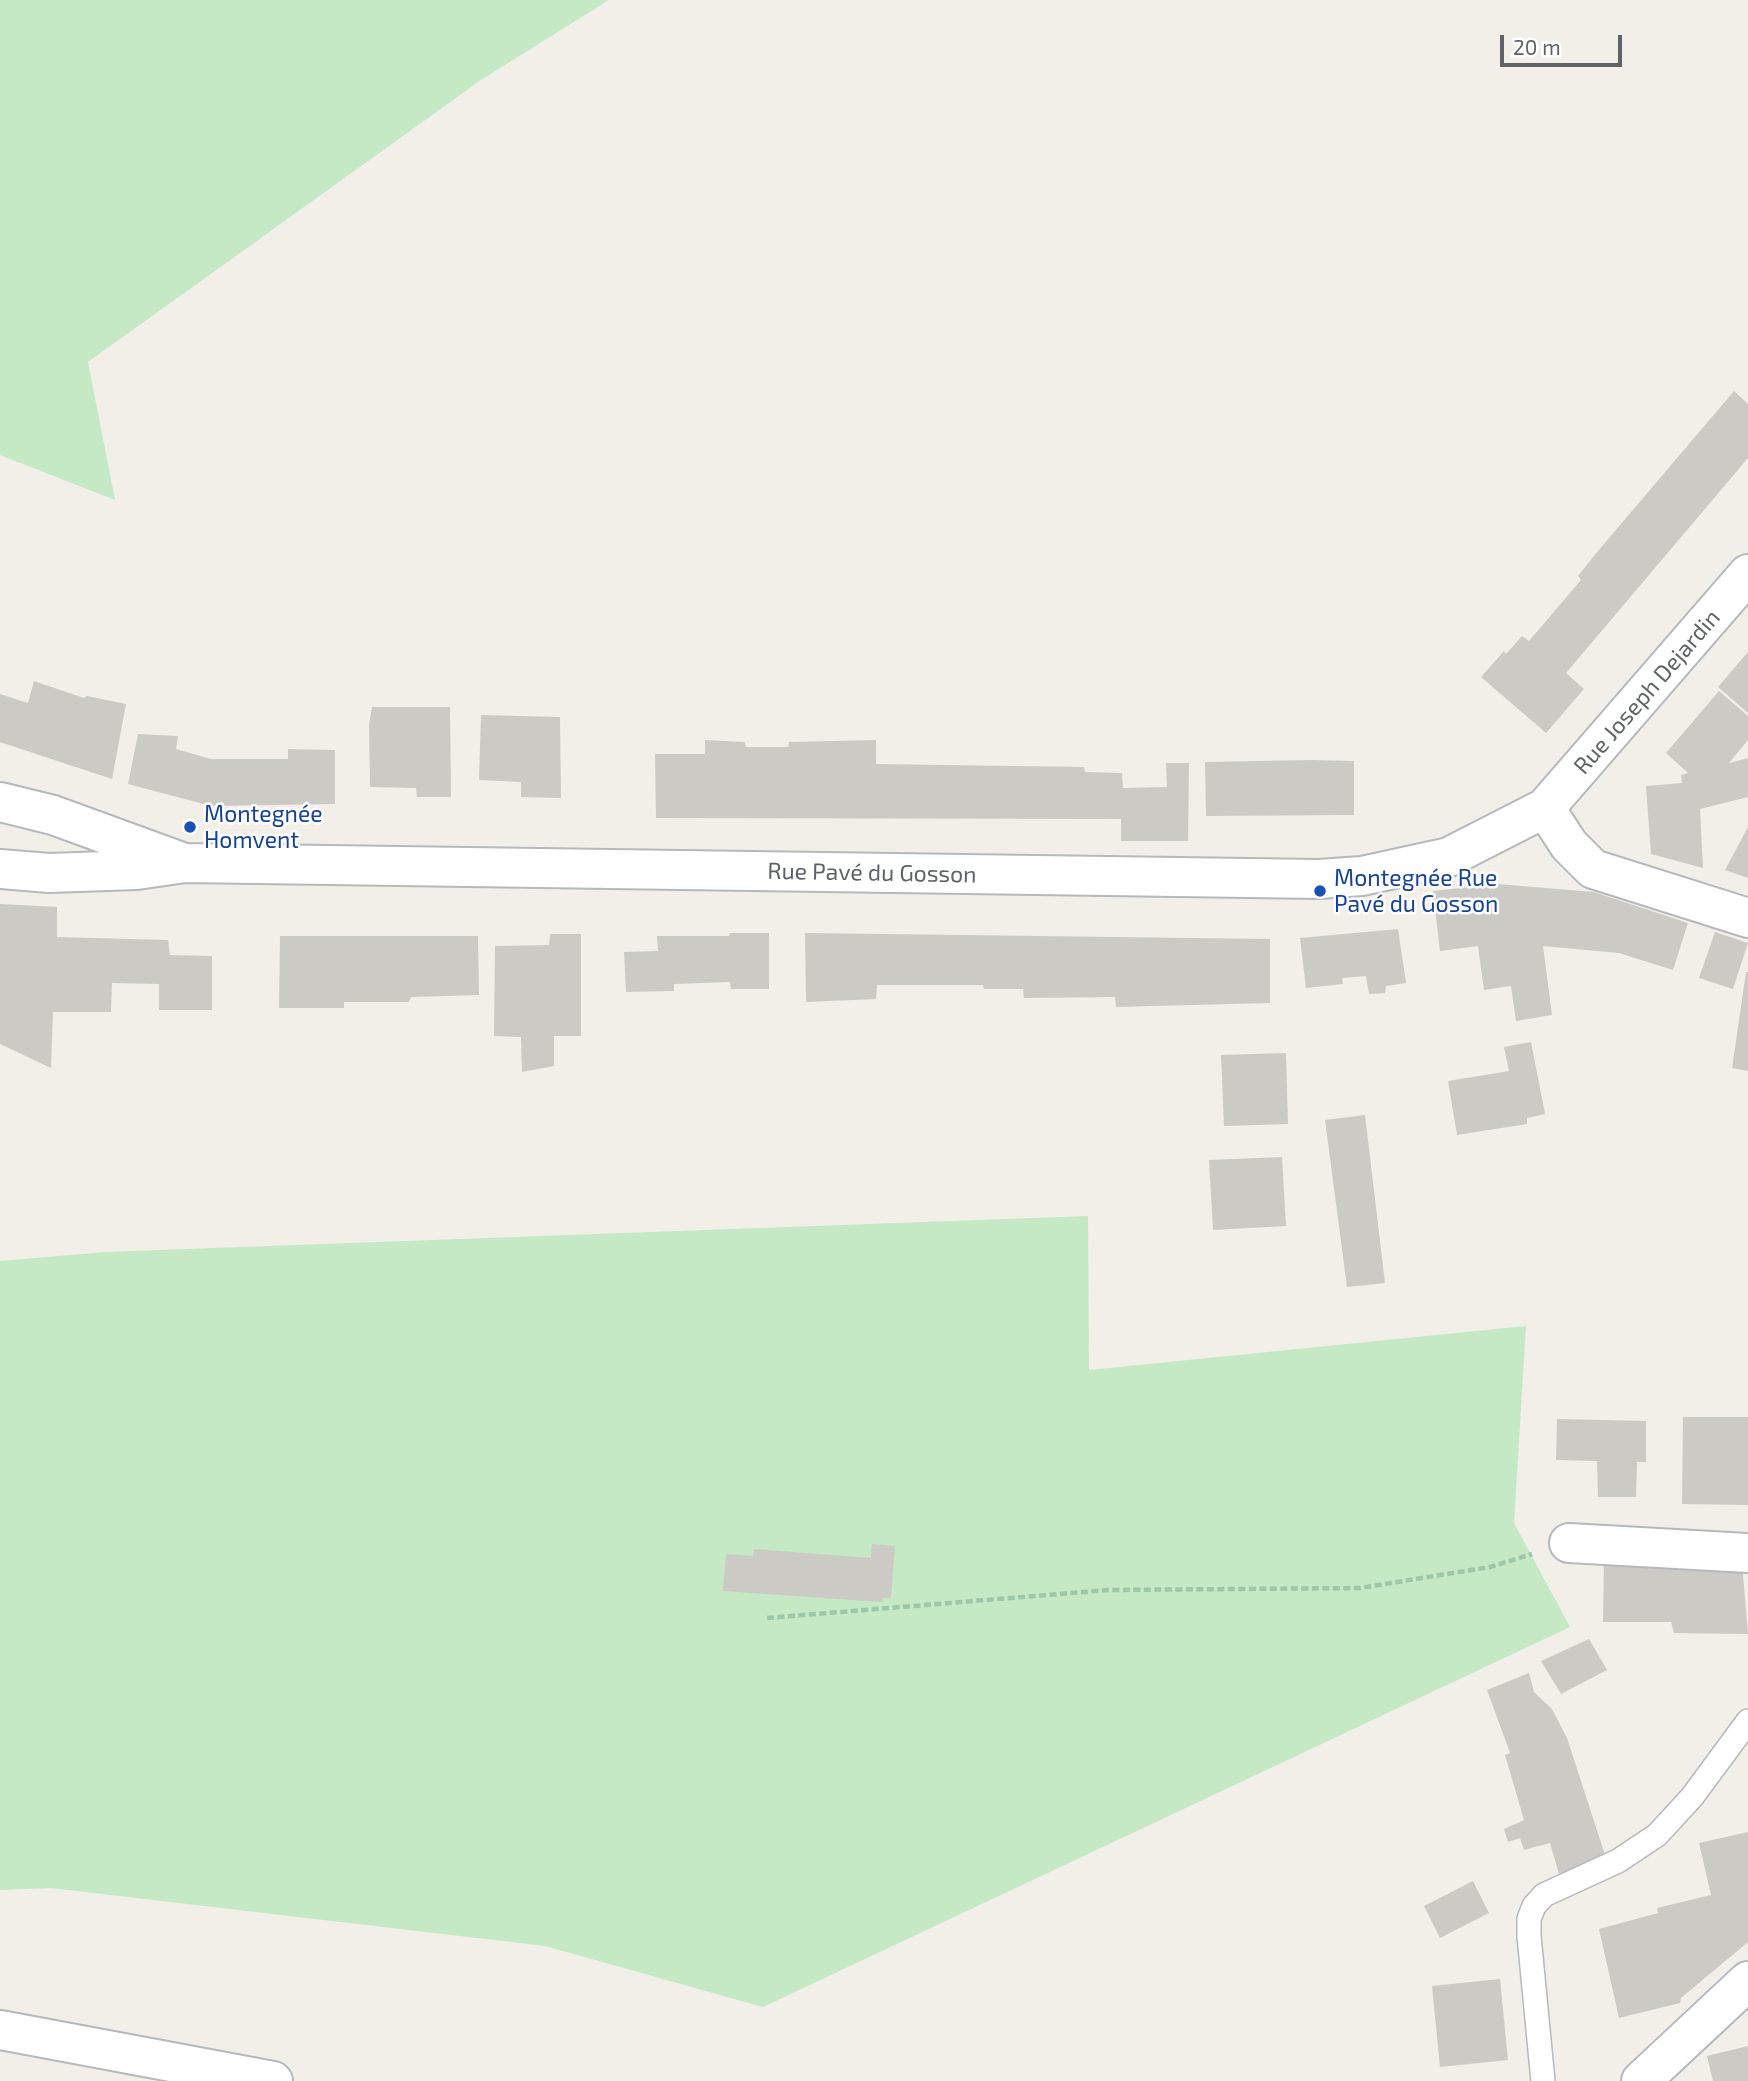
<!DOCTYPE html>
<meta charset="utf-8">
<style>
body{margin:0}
#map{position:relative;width:1748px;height:2081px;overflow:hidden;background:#f1efe8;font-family:"Exo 2",sans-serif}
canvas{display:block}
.scale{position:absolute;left:1500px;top:35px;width:122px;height:32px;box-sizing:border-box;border:4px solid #5f6368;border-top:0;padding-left:9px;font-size:21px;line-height:24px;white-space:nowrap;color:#5f6368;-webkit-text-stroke:5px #fff;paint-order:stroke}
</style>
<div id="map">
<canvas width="1748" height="2081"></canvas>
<div class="scale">20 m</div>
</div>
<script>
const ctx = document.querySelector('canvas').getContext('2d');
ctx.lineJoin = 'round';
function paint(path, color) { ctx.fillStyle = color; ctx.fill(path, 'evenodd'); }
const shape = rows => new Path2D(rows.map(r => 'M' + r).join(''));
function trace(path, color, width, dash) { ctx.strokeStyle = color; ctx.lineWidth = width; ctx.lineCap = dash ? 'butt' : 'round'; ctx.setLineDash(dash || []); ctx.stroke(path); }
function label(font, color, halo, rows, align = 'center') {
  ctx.font = font + ' "Exo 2",sans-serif'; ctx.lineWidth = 5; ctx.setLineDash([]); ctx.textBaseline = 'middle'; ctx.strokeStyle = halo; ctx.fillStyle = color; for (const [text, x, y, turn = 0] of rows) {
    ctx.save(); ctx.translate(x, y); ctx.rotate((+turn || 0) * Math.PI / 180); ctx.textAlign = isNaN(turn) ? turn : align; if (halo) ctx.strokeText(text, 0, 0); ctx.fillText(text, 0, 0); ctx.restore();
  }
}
const green = shape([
 [0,0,609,0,481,80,88,362,115,500,0,455],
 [1088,1216,1089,1370,1526,1326,1514,1523,1570,1627,763,2007,545,1946,51,1888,0,1890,0,1261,105,1252]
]);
const building = shape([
 [1734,391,1748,404,1748,458,1566,673,1584,689,1546,733,1481,677,1504,651,1506,654,1522,636,1529,641,1581,580,1578,576,1598,551],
 [1748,652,1748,713,1718,687],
 [34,681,84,698,87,696,126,704,112,779,0,742,0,694,28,703],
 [1719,691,1748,716,1748,740,1729,763,1748,758,1748,797,1700,809,1703,868,1651,854,1646,786,1682,783,1681,775,1688,773,1666,753],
 [372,707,450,707,451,797,417,797,416,788,370,787,369,724],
 [481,715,560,717,561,798,521,797,521,782,479,780],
 [138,734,178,736,176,749,211,759,288,759,288,749,335,750,335,804,211,806,128,784],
 [705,740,745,742,746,747,788,747,789,742,876,740,876,764,1084,767,1085,772,1122,773,1123,788,1167,787,1166,763,1189,763,1188,841,1121,841,1121,819,656,818,655,754,705,754],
 [1312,760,1354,761,1354,815,1206,816,1205,762],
 [1748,827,1748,878,1725,870],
 [1498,884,1594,892,1688,923,1673,970,1619,953,1543,946,1552,1015,1516,1021,1511,986,1484,990,1478,946,1440,951,1433,891],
 [0,904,57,907,57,937,168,940,170,955,212,956,212,1010,159,1010,159,984,112,983,111,1012,53,1012,51,1068,0,1044],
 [1398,929,1406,983,1386,986,1385,993,1369,994,1366,976,1342,978,1343,984,1306,988,1300,938],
 [1715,932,1748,943,1733,989,1699,978],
 [730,933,769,933,769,989,731,989,730,982,674,984,674,991,626,992,624,952,658,951,657,936,729,936],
 [805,933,1270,939,1270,1003,1116,1007,1115,997,1024,998,1023,989,984,989,983,985,877,985,876,999,806,1002],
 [550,934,581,934,581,1036,554,1036,554,1066,522,1072,521,1037,494,1036,495,946,549,945],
 [280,936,478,936,479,995,411,997,409,1002,344,1002,344,1008,279,1008],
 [1746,972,1748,972,1748,1071,1732,1068],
 [1531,1042,1545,1114,1527,1118,1527,1124,1457,1135,1448,1081,1509,1071,1504,1047],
 [1286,1053,1288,1124,1224,1126,1221,1055],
 [1365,1115,1385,1283,1347,1287,1325,1120],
 [1282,1157,1286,1226,1213,1230,1209,1160],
 [1683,1417,1748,1417,1748,1505,1682,1504],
 [1557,1419,1646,1421,1646,1462,1637,1462,1636,1497,1598,1497,1597,1461,1556,1460],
 [872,1544,895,1546,891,1598,883,1598,882,1602,723,1591,726,1554,753,1556,754,1549,871,1558],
 [1604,1561,1742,1563,1748,1634,1674,1633,1671,1622,1603,1622],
 [1589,1639,1607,1670,1561,1694,1541,1661],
 [1529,1673,1534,1692,1552,1709,1567,1738,1605,1855,1559,1874,1550,1843,1524,1850,1520,1838,1508,1842,1504,1829,1524,1820,1505,1755,1510,1753,1487,1690],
 [1748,1832,1748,1942,1681,1998,1680,2003,1619,2018,1599,1929,1658,1913,1657,1908,1711,1895,1699,1843],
 [1473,1881,1489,1913,1440,1938,1424,1906],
 [1500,1979,1508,2060,1440,2067,1432,1986],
 [1748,2046,1748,2081,1713,2081,1707,2056]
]);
const path = shape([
 [767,1618,1108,1590,1360,1588,1490,1567,1532,1554]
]);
const lane = shape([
 [1543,2081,1529,1936,1529,1919,1534,1906,1544,1895,1618,1861,1657,1835,1692,1797,1748,1721]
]);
const street = shape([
 [0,802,53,815,179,861],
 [1545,808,1569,845,1593,869,1748,918],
 [0,869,49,873,137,870,185,863,1319,879,1362,876,1449,857,1545,808,1748,574],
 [1569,1543,1748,1553],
 [0,2030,273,2081],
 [1641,2081,1748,1981]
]);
const markers = [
 [190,827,7,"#1a4fb4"],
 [1320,891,7,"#1a4fb4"]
];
const streetNames = [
 ["Rue Joseph Dejardin",1647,692,-49],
 ["Rue Pavé du Gosson",872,873,1]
];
const transitNames = [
 ["Montegnée",204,814],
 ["Homvent",204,840],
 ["Montegnée Rue",1334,878],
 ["Pavé du Gosson",1334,904]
];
paint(green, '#c5e8c5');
paint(building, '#cccac5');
trace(lane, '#b5b8bc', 26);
trace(street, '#b5b8bc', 42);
trace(path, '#9cc7a9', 4.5, [7, 3.5]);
trace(lane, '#fff', 23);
trace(street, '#fff', 38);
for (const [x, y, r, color] of markers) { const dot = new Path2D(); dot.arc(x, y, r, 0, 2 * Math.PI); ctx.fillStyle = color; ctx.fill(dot); trace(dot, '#fff', 2.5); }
label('23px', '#5f6368', '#fff', streetNames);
label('23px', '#164399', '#fff', transitNames, 'left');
</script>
